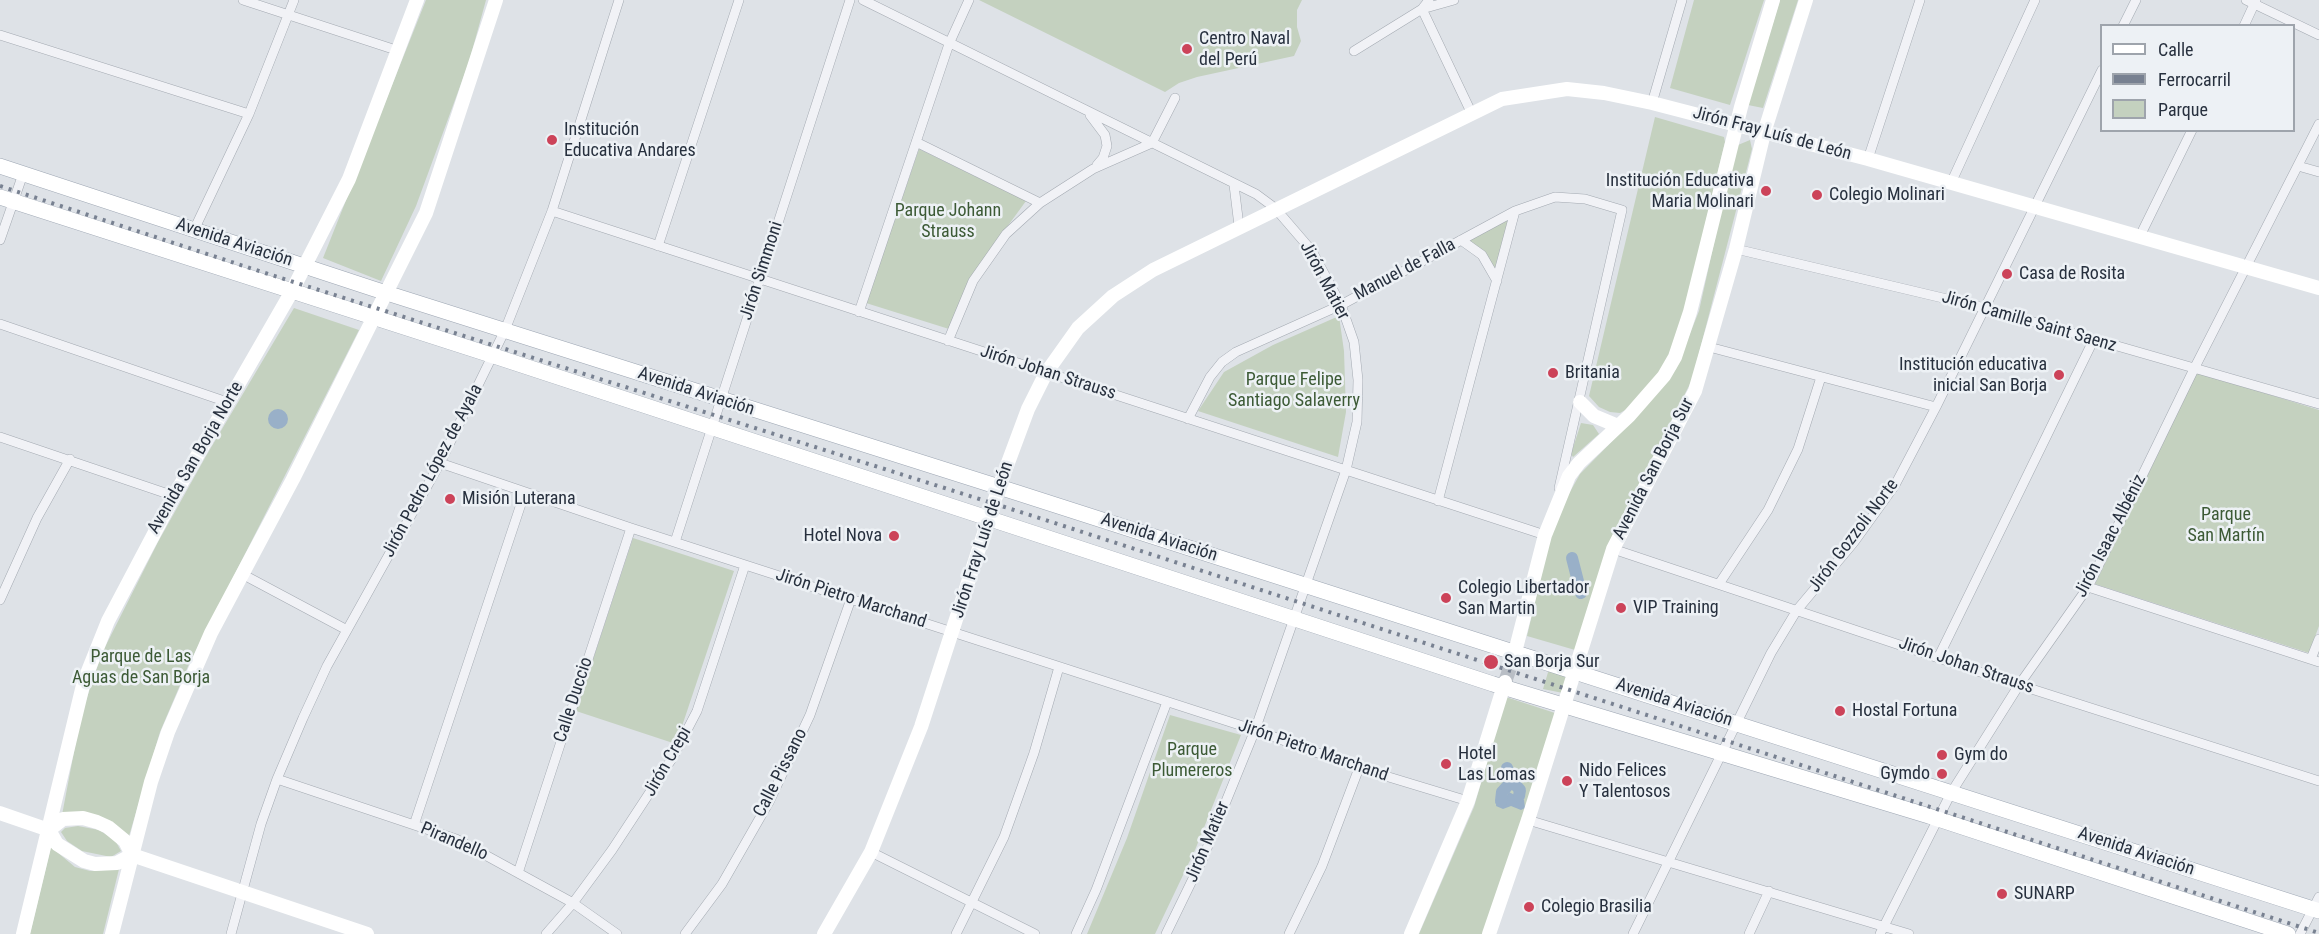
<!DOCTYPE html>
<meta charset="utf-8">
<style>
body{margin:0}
#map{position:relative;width:2319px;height:934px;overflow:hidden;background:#dee2e7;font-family:"Roboto Condensed",sans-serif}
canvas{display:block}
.legend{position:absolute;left:2100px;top:24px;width:195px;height:108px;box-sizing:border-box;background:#edf1f5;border:2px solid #9ea4ac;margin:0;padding:8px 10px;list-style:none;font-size:18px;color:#27303e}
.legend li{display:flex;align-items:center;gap:12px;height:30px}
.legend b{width:30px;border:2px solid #9ea4ac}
</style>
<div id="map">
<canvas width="2319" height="934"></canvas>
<ul class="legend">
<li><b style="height:8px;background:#fff"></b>Calle</li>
<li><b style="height:8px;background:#788191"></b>Ferrocarril</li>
<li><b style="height:16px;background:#c4d1bf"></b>Parque</li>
</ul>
</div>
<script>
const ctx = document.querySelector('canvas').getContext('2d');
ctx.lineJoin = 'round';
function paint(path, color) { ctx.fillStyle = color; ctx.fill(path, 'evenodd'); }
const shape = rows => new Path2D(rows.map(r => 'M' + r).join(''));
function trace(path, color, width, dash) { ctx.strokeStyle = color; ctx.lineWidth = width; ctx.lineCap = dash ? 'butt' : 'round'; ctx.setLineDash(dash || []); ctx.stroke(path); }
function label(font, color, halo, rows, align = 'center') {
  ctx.font = font + ' "Roboto Condensed",sans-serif'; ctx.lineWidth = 5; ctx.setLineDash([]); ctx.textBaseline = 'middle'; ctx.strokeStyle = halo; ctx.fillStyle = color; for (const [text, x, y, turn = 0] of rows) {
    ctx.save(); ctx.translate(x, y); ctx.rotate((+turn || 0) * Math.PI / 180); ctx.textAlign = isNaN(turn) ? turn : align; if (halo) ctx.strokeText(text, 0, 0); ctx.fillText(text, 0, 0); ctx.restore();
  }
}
const green = shape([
 [426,0,486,0,469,62,416,206,381,281,323,258],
 [979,0,1302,0,1297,10,1297,27,1301,41,1294,56,1197,77,1179,83,1165,92],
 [1694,0,1764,0,1730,105,1670,88],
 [1780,0,1798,0,1763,108,1748,105],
 [1655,117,1724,137,1725,142,1676,345,1659,374,1627,409,1620,413,1610,412,1599,407,1589,396],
 [1750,140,1752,149,1692,380,1613,534,1575,650,1527,636,1549,542,1562,506,1580,474,1635,418,1676,369,1699,311,1732,162,1738,145],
 [919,149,1026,201,969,279,949,329,866,303],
 [1515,211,1497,281,1482,255,1461,240],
 [294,308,359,330,189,664,160,732,129,836,62,815,81,715,102,653,158,542,206,456],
 [1339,316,1344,351,1346,412,1338,457,1198,411,1224,372,1273,345],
 [2197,372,2319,410,2319,626,2309,653,2095,584],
 [1581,423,1593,425,1599,434,1573,457,1571,454],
 [633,538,734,571,676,744,576,711],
 [1549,669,1567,677,1563,693,1543,689],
 [1506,697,1555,713,1540,769,1483,934,1419,934,1474,807],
 [1170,715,1241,735,1195,850,1155,934,1087,934,1127,838],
 [78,826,99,830,115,840,121,851,111,857,82,851,67,841,61,832,65,828],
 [51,847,75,867,90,871,119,869,103,934,30,934]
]);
const water = shape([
 '268 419a10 10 0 1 1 20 0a10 10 0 1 1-20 0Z',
 [1509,792,1524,800,1525,808,1521,810,1511,806,1503,809,1496,806,1497,801,1504,801]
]);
const canal = shape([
 [1572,558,1581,593],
 [1507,768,1512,781,1520,790,1519,796],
 [1501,801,1502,792,1512,781]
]);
const secondaryTunnel = shape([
 [1505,682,1514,656]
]);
const street = shape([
 [243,0,399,51],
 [863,0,1256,194,1275,208,1312,251,1341,305,1354,342,1358,380,1357,422,1346,470,1255,730,1203,858,1166,934],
 [1429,0,1422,9,1471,112],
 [2246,0,2319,35],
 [2123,26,2136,0],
 [2244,26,2256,0],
 [0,35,249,114],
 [1354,51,1422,9,1454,0],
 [1652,103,1682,0],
 [1090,115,1105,135,1107,146,1103,158,1097,165],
 [916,142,1040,203],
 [1868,159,1920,0],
 [2298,166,2319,172],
 [1951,183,2035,0],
 [1234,185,1239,226],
 [552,211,1545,535],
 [194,230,249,114,294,0],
 [2140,236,2192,130],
 [0,240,23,174],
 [1461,240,1482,255,1497,281],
 [658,246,739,0],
 [1736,249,1985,308,2319,404],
 [859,312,949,44,969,0],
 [0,324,227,402],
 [948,341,973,281,1006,234,1040,203,1093,169,1152,143,1175,98],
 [1709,347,1936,407],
 [1188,419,1210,377,1222,362,1236,352,1341,305,1515,211,1555,197,1585,199,1622,210,1559,488],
 [0,437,174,496],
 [440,463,631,528,1255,730,1359,768,1468,801],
 [1438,501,1515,211],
 [675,542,850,0],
 [1613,549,2019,685,2319,781],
 [242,574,347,630],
 [1719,584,1768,510,1798,449,1821,377],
 [2088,587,2319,662],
 [0,600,37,518,70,459],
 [1939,656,2093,341],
 [2311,659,2319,639],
 [277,779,456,839,573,903,617,934],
 [1528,820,1909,934],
 [414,825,525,492],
 [871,852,1035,934],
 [518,873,631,528],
 [231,934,261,824,277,779,303,718,327,666,440,463,505,330,552,211,619,0],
 [546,934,573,903,612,850,673,757,697,711,745,565],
 [685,934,722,884,769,802,810,715,851,599],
 [956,934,1004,837,1034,753,1059,667],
 [1076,934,1096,890,1167,702],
 [1289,934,1322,866,1359,768],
 [1633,934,1771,653,1797,610,1854,542,1895,485,1936,407,2102,70],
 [1749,934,1769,891],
 [1880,934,1951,793,2019,685,2088,587,2195,367,2319,124],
 [2300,934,2319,897]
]);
const secondary = shape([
 [1580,402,1594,416,1618,426],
 [1514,656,1545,535,1569,476,1579,463,1629,416,1664,376,1675,357,1690,312,1741,107,1773,0],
 [0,813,49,830,57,844,84,861,95,864,117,863,132,855],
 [49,830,63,819,83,818,97,822,108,827,125,841,132,855],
 [132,855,367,934],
 [23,934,84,681,108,621,174,496,292,291,349,179,417,0],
 [112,934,151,782,168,732,211,633,293,479,426,213,496,0],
 [824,934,871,852,921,727,999,487,1028,409,1046,373,1078,328,1113,296,1153,270,1502,99,1567,89,1604,93,1652,103,1868,159,2319,288],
 [1411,934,1468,801,1505,682],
 [1489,934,1528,820,1613,549,1695,391,1736,249,1764,133,1806,0]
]);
const primary = shape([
 [0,166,374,289,1018,493,2319,911],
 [0,197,494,356,1493,684,1929,816,2288,934]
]);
const rail = shape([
 [0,186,262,272,1033,516,2319,933]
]);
const markers = [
 [1187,49,6,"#cc4359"],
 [552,140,6,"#cc4359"],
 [1766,191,6,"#cc4359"],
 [1817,195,6,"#cc4359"],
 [2007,274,6,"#cc4359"],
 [1553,373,6,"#cc4359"],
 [2059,375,6,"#cc4359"],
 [450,499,6,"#cc4359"],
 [894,536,6,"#cc4359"],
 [1446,598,6,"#cc4359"],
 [1621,608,6,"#cc4359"],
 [1491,662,8,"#cc4359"],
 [1840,711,6,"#cc4359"],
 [1942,755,6,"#cc4359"],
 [1446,764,6,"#cc4359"],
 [1942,774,6,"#cc4359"],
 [1567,781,6,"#cc4359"],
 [2002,894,6,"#cc4359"],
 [1529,907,6,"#cc4359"]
];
const poiNames = [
 ["Centro Naval",1199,39],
 ["del Perú",1199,60],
 ["Institución",564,130],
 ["Educativa Andares",564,151],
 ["Institución Educativa",1754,181,"right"],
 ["Maria Molinari",1754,202,"right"],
 ["Colegio Molinari",1829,195],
 ["Casa de Rosita",2019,274],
 ["Institución educativa",2047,365,"right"],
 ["inicial San Borja",2047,386,"right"],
 ["Britania",1565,373],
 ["Misión Luterana",462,499],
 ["Hotel Nova",882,536,"right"],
 ["Colegio Libertador",1458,588],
 ["San Martin",1458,609],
 ["VIP Training",1633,608],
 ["San Borja Sur",1504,662],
 ["Hostal Fortuna",1852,711],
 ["Hotel",1458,754],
 ["Las Lomas",1458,775],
 ["Gym do",1954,755],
 ["Nido Felices",1579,771],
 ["Y Talentosos",1579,792],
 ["Gymdo",1930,774,"right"],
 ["SUNARP",2014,894],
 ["Colegio Brasilia",1541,907]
];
const streetNames = [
 ["Jirón Fray Luís de León",1772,134,15],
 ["Avenida Aviación",234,243,18],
 ["Manuel de Falla",1405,270,-28],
 ["Jirón Simmoni",762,271,-72],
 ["Jirón Matier",1324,281,62],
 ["Jirón Camille Saint Saenz",2029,322,16],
 ["Jirón Johan Strauss",1048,373,18],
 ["Avenida Aviación",696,392,18],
 ["Avenida San Borja Norte",196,458,-60],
 ["Avenida San Borja Sur",1654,469,-63],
 ["Jirón Pedro López de Ayala",433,471,-62],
 ["Jirón Gozzoli Norte",1854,536,-53],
 ["Jirón Isaac Albéniz",2111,536,-63],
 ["Avenida Aviación",1159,538,18],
 ["Jirón Fray Luís de León",983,540,-72],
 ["Jirón Pietro Marchand",851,599,18],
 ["Jirón Johan Strauss",1966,666,19],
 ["Calle Duccio",574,700,-72],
 ["Avenida Aviación",1674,703,18],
 ["Jirón Pietro Marchand",1313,751,19],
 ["Jirón Crepi",668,762,-60],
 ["Calle Pissano",781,773,-63],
 ["Pirandello",454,842,23],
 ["Jirón Matier",1208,842,-67],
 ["Avenida Aviación",2136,852,18]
];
const parkNames = [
 ["Parque Johann",948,211],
 ["Strauss",948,232],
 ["Parque Felipe",1294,380],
 ["Santiago Salaverry",1294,401],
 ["Parque",2226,515],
 ["San Martín",2226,536],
 ["Parque de Las",141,657],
 ["Aguas de San Borja",141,678],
 ["Parque",1192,750],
 ["Plumereros",1192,771]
];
paint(green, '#c4d1bf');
paint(water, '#99b0c8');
trace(canal, '#99b0c8', 12);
trace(secondaryTunnel, '#b9bec5', 14, [14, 7]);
trace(street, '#a3a9b1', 10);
trace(primary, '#9da6b3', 16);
trace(street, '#f1f2f6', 9);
trace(secondary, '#fff', 14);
trace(primary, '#fff', 15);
trace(rail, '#788191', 4, [3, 6]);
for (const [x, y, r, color] of markers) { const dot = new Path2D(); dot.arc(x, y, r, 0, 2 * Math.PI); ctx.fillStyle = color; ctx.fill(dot); trace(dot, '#edf1f5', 2); }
label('18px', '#27303e', '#edf1f5', poiNames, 'left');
label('18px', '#27303e', '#edf1f5', streetNames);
label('18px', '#3c5a35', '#edf1f5', parkNames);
</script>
